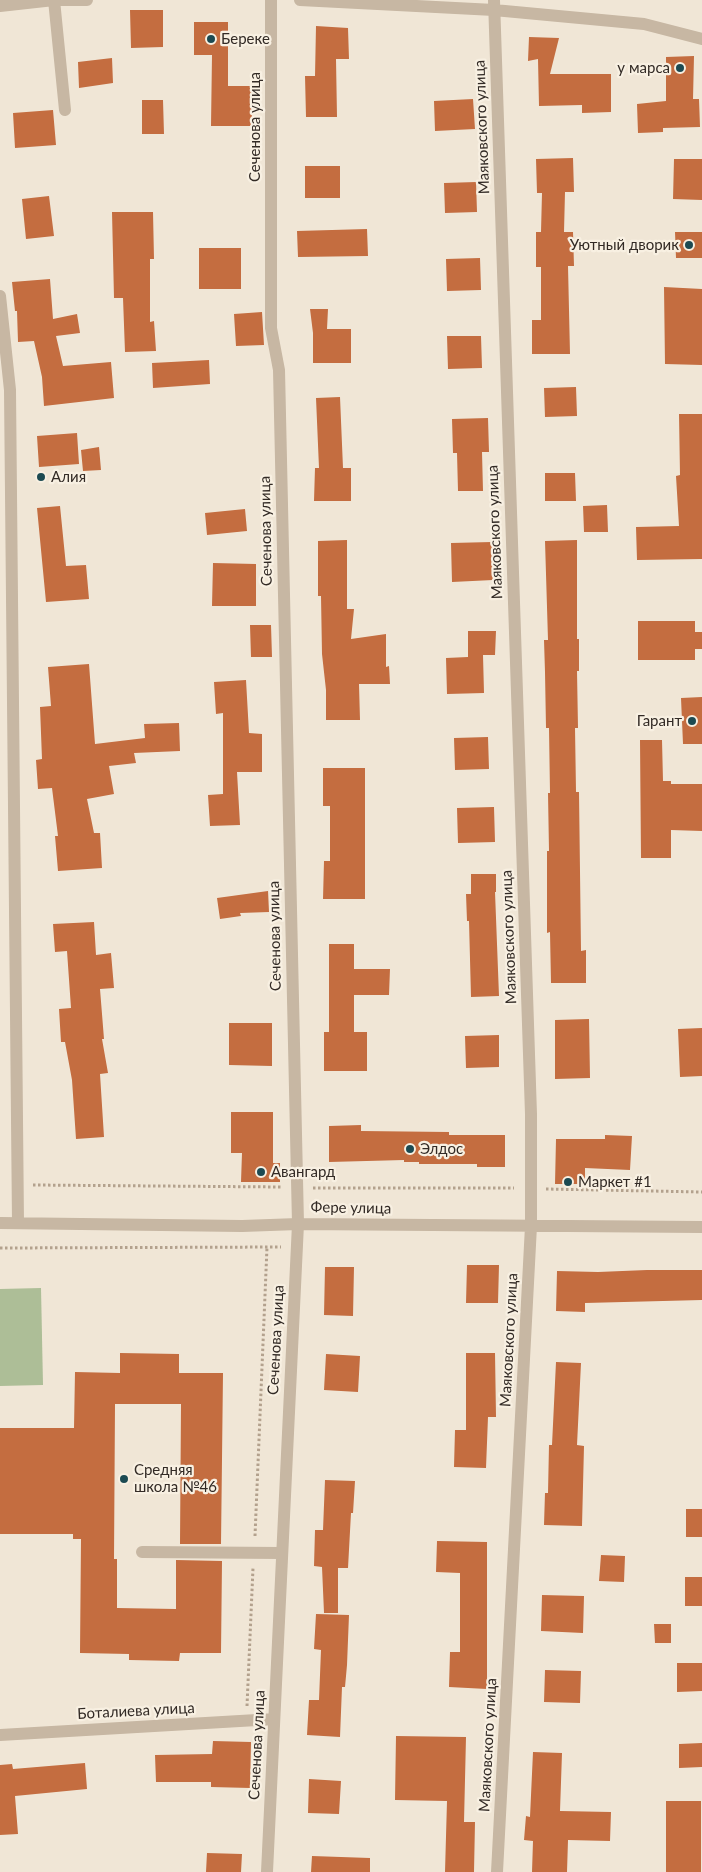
<!DOCTYPE html>
<meta charset="utf-8">
<style>
body{margin:0}
canvas{display:block;background:#f0e6d6}
</style>
<canvas width="702" height="1872"></canvas>
<script>
const ctx = document.querySelector('canvas').getContext('2d');
ctx.lineJoin = 'round';
function paint(path, color) { ctx.fillStyle = color; ctx.fill(path, 'evenodd'); }
const shape = rows => new Path2D(rows.map(r => 'M' + r).join(''));
function trace(path, color, width, dash) { ctx.strokeStyle = color; ctx.lineWidth = width; ctx.lineCap = dash ? 'butt' : 'round'; ctx.setLineDash(dash || []); ctx.stroke(path); }
function label(font, color, halo, rows, align = 'center') {
  ctx.font = font + ' Lato,sans-serif'; ctx.lineWidth = 4.5; ctx.setLineDash([]); ctx.textBaseline = 'middle'; ctx.strokeStyle = halo; ctx.fillStyle = color; for (const [text, x, y, turn = 0] of rows) {
    ctx.save(); ctx.translate(x, y); ctx.rotate((+turn || 0) * Math.PI / 180); ctx.textAlign = isNaN(turn) ? turn : align; if (halo) ctx.strokeText(text, 0, 0); ctx.fillText(text, 0, 0); ctx.restore();
  }
}
const green = shape([
 [41,1288,43,1385,0,1386,0,1289]
]);
const building = shape([
 [130,10,163,10,163,47,131,48],
 [194,22,228,22,228,86,252,86,252,126,211,126,212,55,194,55],
 [316,26,348,28,349,59,336,59,337,117,306,117,305,76,315,76],
 [529,37,559,38,550,74,611,74,611,112,582,113,582,105,539,106,538,59,528,61],
 [694,56,693,99,699,99,700,127,663,128,663,132,638,133,637,104,666,101,666,57],
 [112,58,113,83,79,88,78,62],
 [473,99,475,129,435,131,434,101],
 [142,100,163,100,164,134,142,134],
 [53,110,56,145,15,148,13,113],
 [573,158,574,192,565,192,564,232,573,232,574,266,568,266,570,354,532,354,532,320,541,320,541,267,536,267,536,232,541,232,542,193,537,193,536,159],
 [674,159,702,159,702,200,673,199],
 [305,166,340,166,340,198,305,198],
 [476,182,477,212,445,213,444,183],
 [49,196,54,236,26,239,22,199],
 [112,212,153,212,154,259,150,259,150,322,154,321,156,351,125,352,123,298,114,298],
 [367,229,368,256,298,257,297,231],
 [675,232,702,232,702,258,676,258],
 [199,248,241,248,241,289,199,289],
 [480,258,481,290,447,291,446,259],
 [50,279,53,319,77,314,80,333,56,336,63,366,111,362,114,398,44,406,42,377,34,341,18,342,17,311,15,311,12,282],
 [664,287,702,289,702,365,665,364],
 [310,309,328,309,327,329,351,329,351,363,313,363,313,333],
 [262,312,264,345,236,346,234,314],
 [447,336,481,336,482,368,448,369],
 [209,360,210,384,153,388,152,363],
 [576,387,577,416,545,417,544,388],
 [340,397,343,468,351,468,351,501,314,501,315,468,319,468,316,398],
 [679,414,702,414,702,559,637,560,636,527,679,526,676,476,680,475],
 [488,418,489,452,482,452,483,491,458,491,457,453,453,453,452,419],
 [77,433,79,464,39,467,37,436],
 [99,447,101,470,83,471,81,450],
 [545,473,575,473,576,501,545,501],
 [607,505,608,532,584,532,583,506],
 [60,506,66,566,86,565,89,599,46,602,37,508],
 [245,509,247,531,207,535,205,513],
 [347,540,347,609,354,609,351,639,386,634,386,667,389,666,390,684,359,684,360,720,326,720,326,690,322,654,321,596,318,596,318,541],
 [577,540,577,639,579,639,579,671,577,671,578,728,575,728,576,792,579,792,581,951,586,950,586,983,551,983,550,932,547,933,547,851,549,851,548,793,550,793,549,728,546,728,545,672,544,640,548,640,545,541],
 [492,542,493,580,452,582,451,543],
 [213,563,256,564,256,606,212,606],
 [638,621,695,621,695,632,702,632,702,649,695,649,695,660,638,660],
 [250,625,271,625,272,657,251,657],
 [468,631,496,631,495,655,483,655,484,693,447,694,446,658,468,657],
 [89,664,95,744,145,738,144,724,179,723,180,751,134,753,136,763,109,766,114,794,87,799,94,833,100,833,102,868,58,871,55,836,58,836,52,788,38,789,36,760,42,759,40,707,51,706,48,667],
 [246,680,249,733,262,734,262,772,237,772,240,825,210,826,208,795,223,794,223,713,216,714,214,682],
 [702,697,702,744,683,744,681,698],
 [488,737,489,769,455,770,454,738],
 [640,740,662,740,663,781,671,781,671,784,702,784,702,831,671,830,671,858,641,858],
 [323,768,365,768,365,899,323,899,324,861,330,861,330,806,323,806],
 [494,807,495,842,458,843,457,808],
 [471,874,496,874,496,892,495,892,499,996,471,997,469,921,467,921,466,894,471,894],
 [268,891,269,912,240,913,241,916,220,919,217,898],
 [94,922,96,955,111,953,114,988,100,989,104,1039,102,1039,108,1073,100,1074,104,1137,76,1139,72,1080,65,1042,61,1042,59,1009,71,1008,67,951,55,952,53,924],
 [329,944,354,944,354,969,390,969,389,995,354,995,354,1032,367,1032,367,1071,324,1071,324,1032,329,1032],
 [589,1019,590,1078,555,1079,555,1020],
 [229,1023,272,1023,272,1066,229,1065],
 [702,1028,702,1076,680,1077,678,1029],
 [499,1035,499,1067,466,1068,465,1036],
 [231,1112,273,1112,273,1163,280,1163,280,1182,241,1182,242,1153,231,1153],
 [361,1125,361,1131,449,1132,449,1135,505,1135,505,1167,477,1167,477,1164,419,1164,419,1162,404,1162,404,1160,329,1162,329,1126],
 [605,1135,632,1136,630,1170,585,1168,585,1184,555,1184,556,1139,605,1139],
 [467,1265,499,1265,498,1303,466,1303],
 [325,1267,354,1267,353,1316,324,1315],
 [647,1270,702,1270,702,1300,585,1303,585,1312,556,1311,557,1271,598,1272],
 [120,1353,179,1354,179,1373,223,1373,221,1544,180,1544,181,1404,115,1404,114,1559,117,1559,117,1608,176,1609,176,1560,222,1561,221,1653,180,1653,179,1661,129,1660,129,1654,80,1653,81,1539,73,1539,73,1534,0,1534,0,1428,74,1428,75,1372,120,1373],
 [466,1353,495,1353,496,1417,488,1417,486,1468,454,1467,455,1430,466,1430],
 [326,1354,360,1356,358,1392,324,1390],
 [556,1362,581,1363,577,1445,584,1446,582,1526,544,1525,545,1493,548,1493,549,1445,552,1445],
 [325,1480,355,1481,353,1513,351,1513,348,1568,338,1568,338,1613,324,1613,322,1567,314,1566,315,1530,323,1530],
 [686,1509,702,1509,702,1537,686,1537],
 [437,1541,487,1542,487,1689,449,1687,450,1652,460,1652,460,1573,436,1572],
 [601,1555,625,1556,624,1582,599,1581],
 [685,1577,702,1577,702,1606,685,1606],
 [542,1595,584,1596,583,1633,541,1631],
 [316,1614,349,1615,347,1665,345,1687,342,1687,340,1737,307,1735,309,1700,319,1700,321,1650,314,1649],
 [654,1624,671,1624,671,1643,655,1643],
 [677,1663,702,1663,702,1691,677,1692],
 [545,1670,581,1671,580,1703,544,1702],
 [396,1736,466,1737,464,1822,475,1822,474,1872,445,1872,447,1801,395,1800],
 [213,1741,251,1742,250,1788,211,1787,211,1782,156,1782,155,1755,212,1754],
 [702,1743,702,1767,679,1768,679,1744],
 [533,1752,562,1753,560,1811,611,1812,610,1841,568,1840,567,1872,532,1872,533,1841,524,1840,526,1816,530,1817],
 [85,1763,87,1789,15,1796,18,1834,0,1835,0,1765,12,1764,13,1769],
 [309,1779,341,1781,339,1814,308,1813],
 [666,1801,701,1801,701,1872,666,1872],
 [207,1853,242,1854,241,1872,206,1872],
 [312,1856,370,1858,370,1872,311,1872]
]);
const path = shape([
 [33,1185,282,1187],
 [313,1188,514,1188],
 [546,1189,702,1192],
 [0,1248,281,1247],
 [255,1536,267,1247],
 [247,1706,253,1568]
]);
const minor = shape([
 [54,0,65,110],
 [300,0,494,10,644,24,702,39],
 [494,0,531,1114,531,1226,497,1872],
 [0,6,54,0,87,0],
 [0,296,10,390,18,1223],
 [0,1223,242,1226,298,1224,702,1227],
 [142,1552,282,1553],
 [0,1735,274,1719],
 [267,1872,298,1224,279,370,271,328,271,0]
]);
const markers = [
 [211,39,5,"#1c4a52"],
 [680,68,5,"#1c4a52"],
 [689,245,5,"#1c4a52"],
 [41,477,5,"#1c4a52"],
 [692,721,5,"#1c4a52"],
 [410,1149,5,"#1c4a52"],
 [261,1172,5,"#1c4a52"],
 [568,1182,5,"#1c4a52"],
 [124,1479,5,"#1c4a52"]
];
const poiNames = [
 ["Береке",221,39],
 ["у марса",670,68,"right"],
 ["Уютный дворик",679,245,"right"],
 ["Алия",51,477],
 ["Гарант",682,721,"right"],
 ["Элдос",420,1149],
 ["Авангард",271,1172],
 ["Маркет #1",578,1182],
 ["Средняя",134,1470],
 ["школа №46",134,1487]
];
const streetNames = [
 ["Сеченова улица",255,127,-90],
 ["Маяковского улица",482,127,-92],
 ["Сеченова улица",266,531,-91],
 ["Маяковского улица",495,532,-92],
 ["Сеченова улица",275,936,-91],
 ["Маяковского улица",509,937,-92],
 ["Фере улица",351,1208,1],
 ["Сеченова улица",276,1340,-87],
 ["Маяковского улица",509,1340,-87],
 ["Боталиева улица",136,1711,-3],
 ["Сеченова улица",257,1745,-87],
 ["Маяковского улица",488,1745,-87]
];
paint(green, '#adbe97');
paint(building, '#c46d40');
trace(path, '#b3a18d', 3, [2.5, 2.5]);
trace(minor, '#c7b7a3', 12);
for (const [x, y, r, color] of markers) { const dot = new Path2D(); dot.arc(x, y, r, 0, 2 * Math.PI); ctx.fillStyle = color; ctx.fill(dot); trace(dot, '#f8f0e2', 2); }
label('15px', '#322a25', '#f8f0e2', poiNames, 'left');
label('15px', '#322a25', '#f8f0e2', streetNames);
</script>
